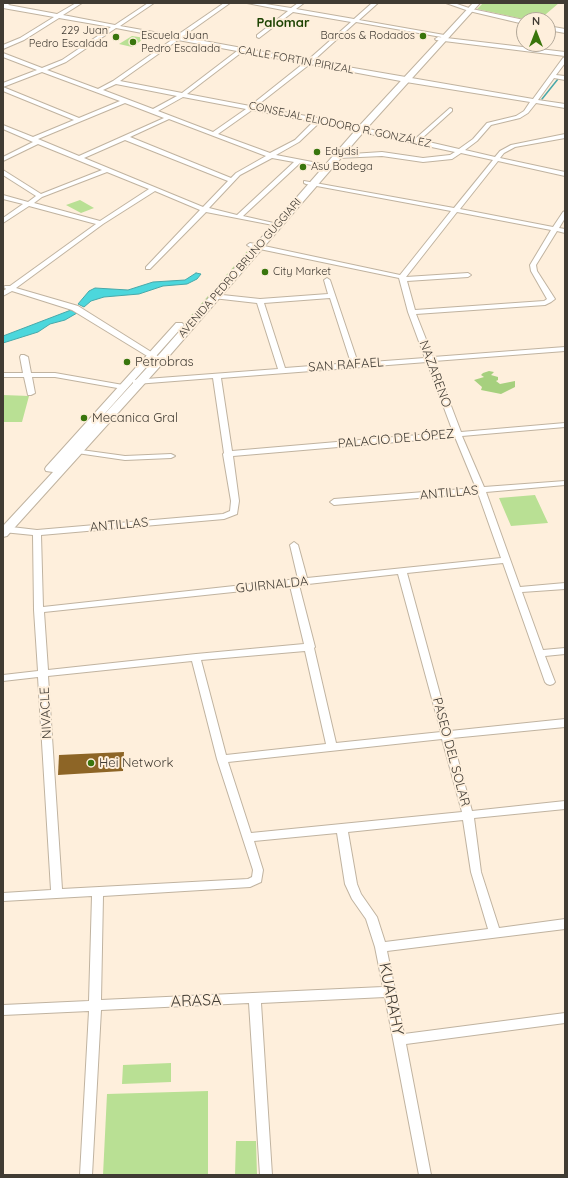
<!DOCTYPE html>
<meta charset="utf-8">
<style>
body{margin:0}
#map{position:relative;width:568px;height:1178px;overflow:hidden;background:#feefdc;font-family:Quicksand,sans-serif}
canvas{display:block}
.frame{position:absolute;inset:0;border:4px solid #403b33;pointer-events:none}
.north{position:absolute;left:516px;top:12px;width:40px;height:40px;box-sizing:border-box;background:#feefdc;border:1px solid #b2a798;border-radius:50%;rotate:0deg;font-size:11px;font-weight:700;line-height:16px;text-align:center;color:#403b33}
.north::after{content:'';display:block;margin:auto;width:14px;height:18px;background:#39750c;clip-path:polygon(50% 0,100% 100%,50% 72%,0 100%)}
</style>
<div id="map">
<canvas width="568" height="1178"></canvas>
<div class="frame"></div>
<div class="north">N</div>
</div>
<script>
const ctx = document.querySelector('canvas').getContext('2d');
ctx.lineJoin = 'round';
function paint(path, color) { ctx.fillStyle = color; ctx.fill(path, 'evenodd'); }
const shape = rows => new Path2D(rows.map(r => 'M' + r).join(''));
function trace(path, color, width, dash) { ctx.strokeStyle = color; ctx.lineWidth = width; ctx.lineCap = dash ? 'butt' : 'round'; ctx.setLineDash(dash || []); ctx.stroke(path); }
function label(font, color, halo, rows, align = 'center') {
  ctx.font = font + ' Quicksand,sans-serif'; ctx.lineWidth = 4; ctx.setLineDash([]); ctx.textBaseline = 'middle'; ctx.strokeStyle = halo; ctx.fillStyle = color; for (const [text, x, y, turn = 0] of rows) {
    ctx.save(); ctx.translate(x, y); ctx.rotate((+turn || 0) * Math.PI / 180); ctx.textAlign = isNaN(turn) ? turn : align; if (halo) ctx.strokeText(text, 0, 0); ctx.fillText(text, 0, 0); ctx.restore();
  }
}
const green = shape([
 [483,3,559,3,539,20,528,20,477,9],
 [132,36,145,38,132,47,119,44],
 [80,200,94,208,81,213,66,205],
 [248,250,251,250,163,350,160,351],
 [3,395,29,396,22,422,3,422],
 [535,495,548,523,511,526,499,498],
 [171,1063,171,1082,122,1084,123,1065],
 [208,1091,208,1175,103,1175,107,1094],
 [236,1141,256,1141,257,1175,235,1175]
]);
const forest = shape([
 [489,371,494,372,491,375,498,377,498,380,496,381,500,384,515,381,515,387,501,394,481,390,482,387,474,380,484,377,481,375,483,373]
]);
const water = shape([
 [196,273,201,274,197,279,187,284,163,286,139,294,104,297,91,301,84,307,78,304,89,291,95,288,128,290,153,282,185,280,196,273],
 [71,310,77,313,65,320,50,324,38,332,3,343,3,336,71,310]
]);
const stream = shape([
 [542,99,558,79]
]);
const building = shape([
 [124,752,123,771,58,775,59,755]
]);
const minor = shape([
 [76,3,82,3,63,15,115,25,148,3,154,3,120,26,176,36,224,3,230,3,182,37,308,60,351,22,293,12,259,38,257,37,257,35,288,11,247,3,259,3,291,8,298,3,304,3,296,9,354,19,372,3,378,3,359,20,450,36,447,38,356,22,313,61,533,99,563,58,565,57,565,63,556,75,565,76,565,80,554,78,538,100,565,104,565,108,536,103,528,113,520,118,491,125,477,141,465,150,495,157,500,151,511,145,565,134,565,138,515,147,504,153,500,158,565,172,565,176,498,161,460,209,553,227,563,212,565,211,565,218,559,228,565,229,565,233,557,231,536,265,537,271,555,299,551,302,545,305,416,314,433,357,565,347,565,351,434,361,461,432,565,423,565,427,462,436,484,487,565,481,565,485,486,492,520,587,565,583,565,589,522,592,543,650,565,648,565,654,545,656,555,682,553,684,550,685,547,684,545,682,503,563,407,573,450,731,565,719,565,727,452,738,472,811,565,801,565,809,474,818,481,872,499,928,565,919,565,929,387,951,404,1034,565,1013,565,1023,406,1044,431,1175,419,1175,385,997,261,1003,272,1175,260,1175,249,1003,101,1010,92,1175,80,1175,89,1011,3,1015,3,1005,89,1001,92,896,3,901,3,893,51,890,38,677,3,681,3,675,38,671,34,610,33,535,3,532,3,526,37,530,223,514,230,511,231,501,223,454,224,453,213,378,136,384,133,384,133,380,278,369,257,303,213,298,209,296,213,294,260,299,328,294,324,280,327,278,330,280,358,363,425,358,408,312,399,278,250,247,247,245,250,243,400,275,451,211,306,184,304,183,304,181,454,208,493,160,461,153,452,159,423,162,382,156,338,158,336,157,336,155,382,152,423,158,450,155,455,152,319,123,299,142,276,155,328,165,331,167,330,168,300,163,243,216,278,224,278,226,206,212,150,269,146,269,146,267,200,210,155,191,103,224,16,288,78,306,164,360,160,362,157,362,72,310,12,291,3,296,3,291,6,289,4,287,5,286,10,286,96,224,29,206,3,223,3,218,23,204,3,199,3,195,28,202,36,196,3,175,3,170,41,194,102,170,38,144,3,161,3,157,33,142,3,129,3,125,33,137,74,120,3,91,3,87,79,118,120,101,42,72,3,87,3,83,37,70,3,57,3,53,42,68,62,60,111,27,59,18,24,40,3,49,3,45,20,38,54,17,3,8,3,4,57,14,76,3],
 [116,28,173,39,113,81,98,89,47,70,66,62,116,28],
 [178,40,237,51,182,93,120,81,178,40],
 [242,52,304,63,250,106,187,94,242,52],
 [310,64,406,82,530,102,524,111,516,116,487,123,473,139,459,149,420,140,452,111,452,109,450,108,415,139,318,118,255,107,310,64],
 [116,84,177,96,153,109,103,90,116,84],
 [183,97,246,109,213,132,158,111,183,97],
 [125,103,164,118,79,156,38,139,125,103],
 [252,110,313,122,295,140,270,153,218,134,252,110],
 [169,119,211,135,266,156,236,173,231,178,130,137,169,119],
 [125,140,228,181,203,207,84,158,125,140],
 [272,158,294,162,237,215,209,208,240,175,272,158],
 [107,172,149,189,100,221,34,203,42,197,107,172],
 [457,212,551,230,530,265,531,271,547,299,544,301,415,310,407,281,468,277,471,275,468,273,406,277,457,212],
 [330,298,351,363,285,368,264,303,330,298],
 [427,362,453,432,232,451,221,378,427,362],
 [455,437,476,488,334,499,330,502,334,505,478,493,501,558,307,578,298,545,294,542,290,545,298,579,43,607,41,535,224,519,237,514,239,501,233,456,455,437],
 [398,574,441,732,336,743,314,648,315,647,299,585,398,574],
 [290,586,304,644,196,654,48,670,44,612,290,586],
 [305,651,326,744,226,755,201,660,305,651],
 [192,661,217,759,253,870,252,877,248,879,62,889,48,676,192,661],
 [442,739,462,812,251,833,228,762,442,739],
 [463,820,471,872,488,929,385,942,377,917,361,894,357,884,348,832,463,820],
 [337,833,345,884,352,899,366,919,375,947,383,987,101,1000,103,896,250,887,261,882,263,870,254,841,337,833],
 [446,3,454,3,472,9,524,20,524,24,469,11,446,3],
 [548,26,565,29,565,33,548,30,548,26],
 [438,37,565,52,565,56,436,40,435,39,438,37],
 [21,355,24,355,28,357,31,373,55,373,123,385,127,387,123,389,55,377,32,377,35,393,31,395,28,395,24,377,3,377,3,373,23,373,20,357,21,355],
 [74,449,125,456,171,454,175,456,171,458,125,460,77,453,73,451,74,449]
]);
const major = shape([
 [3,3,11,3,3,8,3,3],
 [473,3,480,3,367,128,164,362,7,536,3,537,3,526,53,472,46,471,45,469,46,467,176,323,182,323,184,325,182,327,90,430,156,358,361,124,473,3]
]);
const markers = [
 [423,36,4,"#39750c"],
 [116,37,4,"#39750c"],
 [133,42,4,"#39750c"],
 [317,152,4,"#39750c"],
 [303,167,4,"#39750c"],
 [265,272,4,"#39750c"],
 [127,362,4,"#39750c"],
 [84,418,4,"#39750c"],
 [91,763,4,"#39750c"]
];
const farPoinames = [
 ["229 Juan",108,31,"right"],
 ["Pedro Escalada",108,44,"right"],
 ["Escuela Juan",141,36],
 ["Pedro Escalada",141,49],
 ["Barcos & Rodados",415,36,"right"],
 ["Edydsi",325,152],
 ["Asu Bodega",311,167],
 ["City Market",273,272]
];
const farStreetnames = [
 ["CALLE FORTIN PIRIZAL",296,60,10],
 ["CONSEJAL ELIODORO R. GONZÁLEZ",340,125,12],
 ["AVENIDA PEDRO BRUNO GUGGIARI",240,268,-49]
];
const farQuarternames = [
 ["Palomar",283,23]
];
const poiNames = [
 ["Petrobras",135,362],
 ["Mecanica Gral",92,418],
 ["Hei Network",99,763]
];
const streetNames = [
 ["SAN RAFAEL",346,365,-4],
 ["NAZARENO",435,374,70],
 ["PALACIO DE LÓPEZ",396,439,-5],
 ["ANTILLAS",449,493,-5],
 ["ANTILLAS",119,525,-5],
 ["GUIRNALDA",272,585,-6],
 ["NIVACLE",46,713,-93],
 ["PASEO DEL SOLAR",451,752,75]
];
const nearStreetnames = [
 ["KUARAHY",391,999,79],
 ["ARASA",196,1001,-2]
];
paint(green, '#b9e094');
paint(forest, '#a6d07e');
paint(water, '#4cd7dc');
trace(water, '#48a8a9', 1);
trace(stream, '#48a8a9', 1.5);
paint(building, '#8d6526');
trace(minor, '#c0b3a0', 2);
trace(major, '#c0b3a0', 2);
paint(minor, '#fff');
paint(major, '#fff');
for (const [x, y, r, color] of markers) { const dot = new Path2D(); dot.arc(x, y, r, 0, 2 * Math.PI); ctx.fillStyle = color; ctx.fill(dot); trace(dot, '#feefdc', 1.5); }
label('11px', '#403b33', '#feefdc', farPoinames, 'left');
label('11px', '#403b33', '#feefdc', farStreetnames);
label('bold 13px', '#1c4201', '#feefdc', farQuarternames);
label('13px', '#403b33', '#feefdc', poiNames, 'left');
label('13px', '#403b33', '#feefdc', streetNames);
label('16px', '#403b33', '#feefdc', nearStreetnames);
</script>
